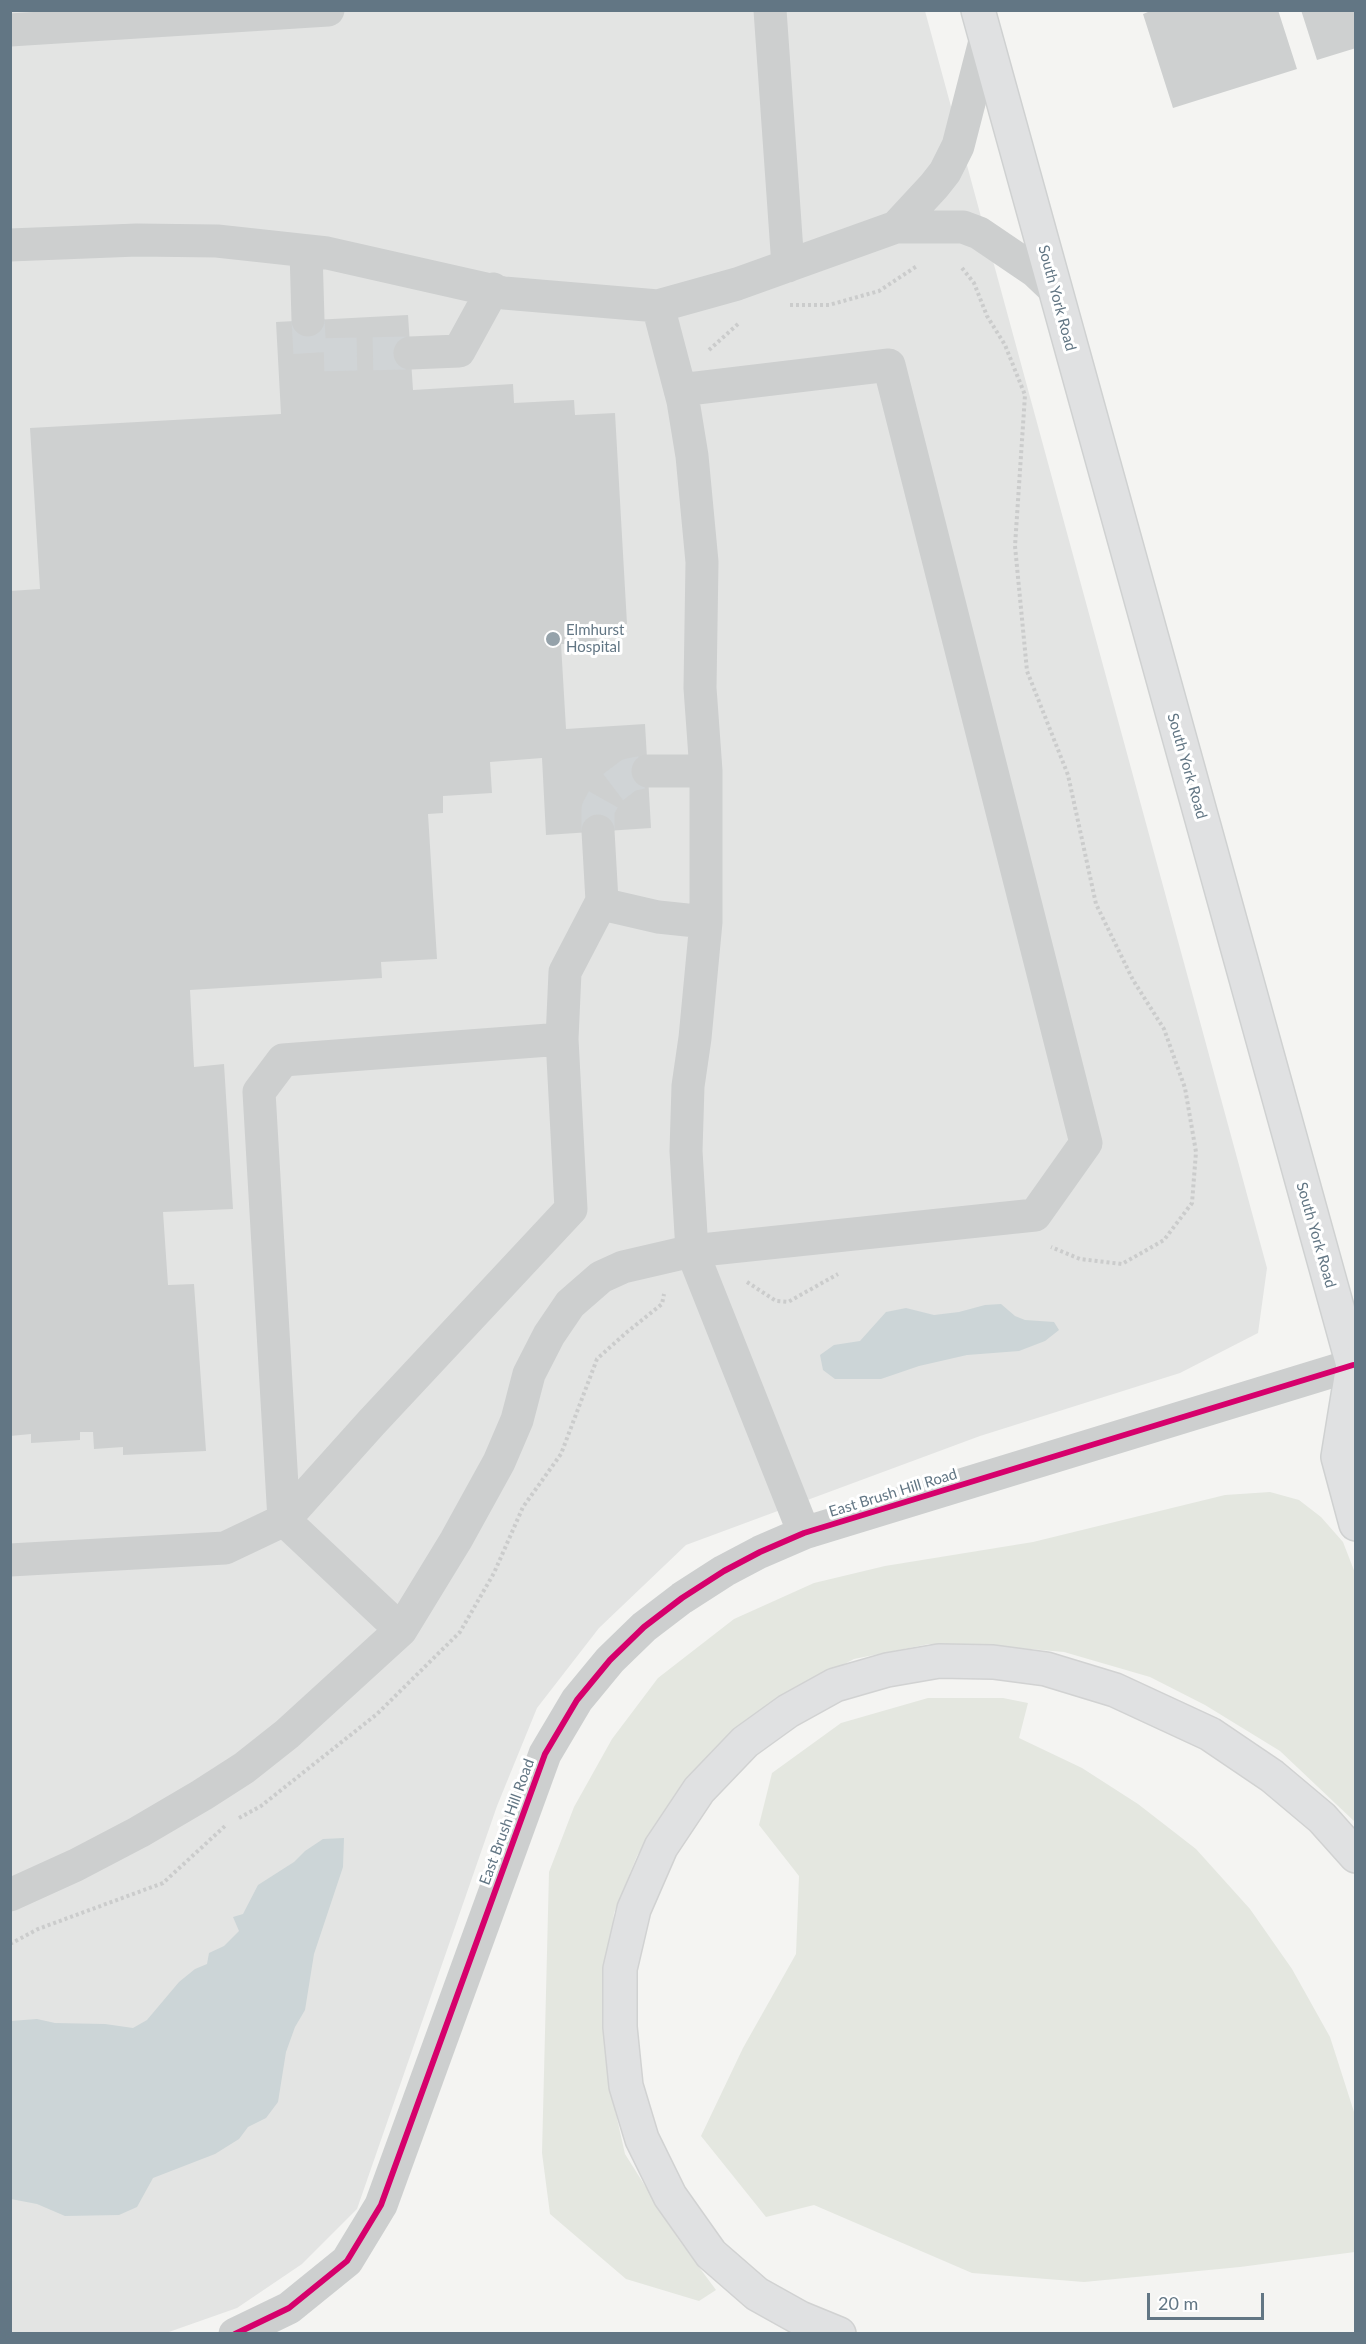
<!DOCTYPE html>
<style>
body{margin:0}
#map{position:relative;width:1366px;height:2344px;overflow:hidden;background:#f4f4f2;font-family:Lato,sans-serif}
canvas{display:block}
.frame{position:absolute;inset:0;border:12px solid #627684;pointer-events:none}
.scale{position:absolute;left:1147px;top:2293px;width:117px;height:27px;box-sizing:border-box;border:3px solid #627684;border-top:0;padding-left:8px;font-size:18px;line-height:21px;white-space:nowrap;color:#627684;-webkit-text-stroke:4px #fff;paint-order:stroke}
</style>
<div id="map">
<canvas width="1366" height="2344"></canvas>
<div class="frame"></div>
<div class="scale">20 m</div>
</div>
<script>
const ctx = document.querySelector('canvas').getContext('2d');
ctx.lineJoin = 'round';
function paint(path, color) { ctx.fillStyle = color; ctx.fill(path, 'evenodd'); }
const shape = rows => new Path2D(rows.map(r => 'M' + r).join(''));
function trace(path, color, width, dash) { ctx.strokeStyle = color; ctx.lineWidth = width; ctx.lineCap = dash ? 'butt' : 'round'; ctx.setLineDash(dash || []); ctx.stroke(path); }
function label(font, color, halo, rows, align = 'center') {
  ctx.font = font + ' Lato,sans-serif'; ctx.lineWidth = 6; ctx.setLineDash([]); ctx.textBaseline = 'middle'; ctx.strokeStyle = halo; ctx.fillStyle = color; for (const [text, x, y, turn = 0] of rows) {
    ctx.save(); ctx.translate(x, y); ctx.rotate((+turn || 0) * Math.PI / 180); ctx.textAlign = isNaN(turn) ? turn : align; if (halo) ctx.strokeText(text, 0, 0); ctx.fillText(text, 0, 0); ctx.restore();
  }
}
const built = shape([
 [11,11,925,11,1267,1268,1258,1333,1180,1373,980,1436,686,1545,599,1628,537,1708,497,1806,357,2209,302,2264,237,2308,166,2333,11,2334]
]);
const green = shape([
 [1270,1492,1299,1500,1321,1517,1343,1542,1355,1573,1355,1822,1280,1751,1205,1705,1150,1677,1064,1652,995,1646,929,1644,854,1659,780,1698,722,1747,670,1802,637,1856,614,1913,606,1992,611,2092,625,2154,679,2240,716,2290,699,2301,626,2279,550,2214,542,2153,549,1872,574,1807,612,1739,658,1678,734,1619,814,1583,885,1566,1033,1542,1225,1495],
 [928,1698,1003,1698,1028,1703,1019,1738,1082,1768,1138,1804,1196,1849,1250,1909,1292,1969,1330,2037,1355,2115,1355,2252,1240,2267,1084,2282,972,2273,814,2205,766,2217,701,2136,743,2048,796,1954,799,1876,759,1825,772,1773,841,1723]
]);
const water = shape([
 [1001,1304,1015,1316,1025,1320,1054,1322,1059,1330,1045,1341,1019,1351,967,1355,919,1366,881,1379,835,1379,823,1370,820,1355,834,1345,860,1341,886,1312,906,1308,934,1315,959,1312,985,1305],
 [344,1838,343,1867,314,1954,305,2010,295,2027,286,2052,278,2102,266,2118,248,2127,239,2139,215,2154,153,2178,137,2207,119,2215,65,2216,37,2204,11,2199,11,2021,37,2019,55,2023,105,2024,133,2028,147,2020,179,1982,195,1969,207,1964,209,1953,224,1946,239,1931,233,1917,243,1914,258,1885,294,1862,305,1851,323,1839]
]);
const building = shape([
 [1153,10,1278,10,1297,69,1173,108,1143,14],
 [1301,10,1356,10,1356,48,1317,60],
 [408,315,413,390,513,384,514,403,574,400,575,415,615,413,627,624,596,626,597,643,561,644,566,729,645,724,651,828,546,835,542,758,490,762,492,793,443,796,443,813,428,814,437,959,381,962,382,978,190,990,194,1067,224,1064,233,1209,163,1212,168,1285,194,1284,206,1451,123,1455,123,1447,94,1449,93,1432,80,1432,80,1440,31,1443,31,1434,10,1436,10,591,40,589,30,428,281,414,276,322]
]);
const minorTunnel = shape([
 [308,320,310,355,410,353],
 [598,831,598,809,608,791,629,775,648,771]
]);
const path = shape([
 [962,268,974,283,987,316,1005,345,1025,395,1015,546,1027,671,1068,775,1096,904,1133,980,1164,1029,1185,1088,1196,1152,1192,1203,1164,1240,1122,1264,1080,1259,1051,1247],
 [790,305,829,305,879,291,917,266],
 [709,350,739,323],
 [747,1282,776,1301,788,1302,838,1274],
 [239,1818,261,1806,377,1714,460,1632,494,1573,523,1507,561,1454,597,1359,627,1332,662,1304,664,1294],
 [10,1944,38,1929,163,1883,225,1826]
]);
const minor = shape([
 [770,10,788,266],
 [10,30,328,10],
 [896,227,934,186,945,172,958,146,986,37],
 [10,245,137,240,217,241,327,253,504,293,658,306],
 [306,251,308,320],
 [410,353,459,351,493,289],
 [680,390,889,365,1086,1143,1035,1215,692,1251,686,1151,688,1086,695,1038,706,922,706,771,700,688,702,562,692,456,683,401,658,306,737,284,896,227,963,227,979,233,1035,271,1054,289],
 [648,771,706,771],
 [598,831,602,901,606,905,658,917,706,922],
 [562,1039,571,1209,372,1422,284,1520,259,1092,283,1060,562,1039,565,972,602,901],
 [10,1560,225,1548,284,1520,401,1630],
 [10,1895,76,1865,139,1832,202,1795,244,1768,287,1734,401,1630,456,1540,499,1462,517,1420,529,1374,549,1335,570,1304,601,1277,623,1267,692,1251,804,1533],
 [235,2334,289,2308,347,2261,381,2205,545,1754,577,1700,610,1660,644,1627,682,1598,724,1571,760,1552,804,1533,1353,1365]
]);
const major = shape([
 [978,10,1353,1365,1338,1457,1356,1524]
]);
const highway = shape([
 [1353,1365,1356,1364],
 [839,2334,800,2318,757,2294,711,2254,670,2196,642,2139,626,2086,620,2027,620,1969,634,1909,661,1847,699,1790,745,1742,788,1711,835,1685,887,1670,939,1661,993,1662,1046,1669,1115,1690,1210,1734,1272,1776,1322,1818,1356,1856]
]);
const cycleway = shape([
 [235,2334,289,2308,347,2261,381,2205,545,1754,577,1700,610,1660,644,1627,682,1598,724,1571,760,1552,804,1533,1353,1365]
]);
const markers = [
 [553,639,8,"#95a2aa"]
];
const streetNames = [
 ["South York Road",1057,298,75],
 ["South York Road",1187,766,74],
 ["South York Road",1316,1235,74],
 ["East Brush Hill Road",893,1493,-17],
 ["East Brush Hill Road",507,1822,-70]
];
const poiNames = [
 ["Elmhurst",566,630],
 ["Hospital",566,647]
];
paint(built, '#e3e4e3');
paint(green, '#e4e7e0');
paint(water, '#ccd5d7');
paint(building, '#ced0d0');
trace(minorTunnel, '#d0d4d6', 33, [33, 16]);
trace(major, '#cfd1d1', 36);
trace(highway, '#d1d2d2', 36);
trace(path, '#cbcccc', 4, [3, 3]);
trace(minor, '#cdcfcf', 33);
trace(major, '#e0e1e2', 33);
trace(highway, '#e0e1e2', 33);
trace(cycleway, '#d6006c', 6);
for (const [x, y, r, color] of markers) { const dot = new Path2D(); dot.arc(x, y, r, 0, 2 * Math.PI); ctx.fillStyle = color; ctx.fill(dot); trace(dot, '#fff', 2); }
label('15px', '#627684', '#fff', streetNames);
label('15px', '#627684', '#fff', poiNames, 'left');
</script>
